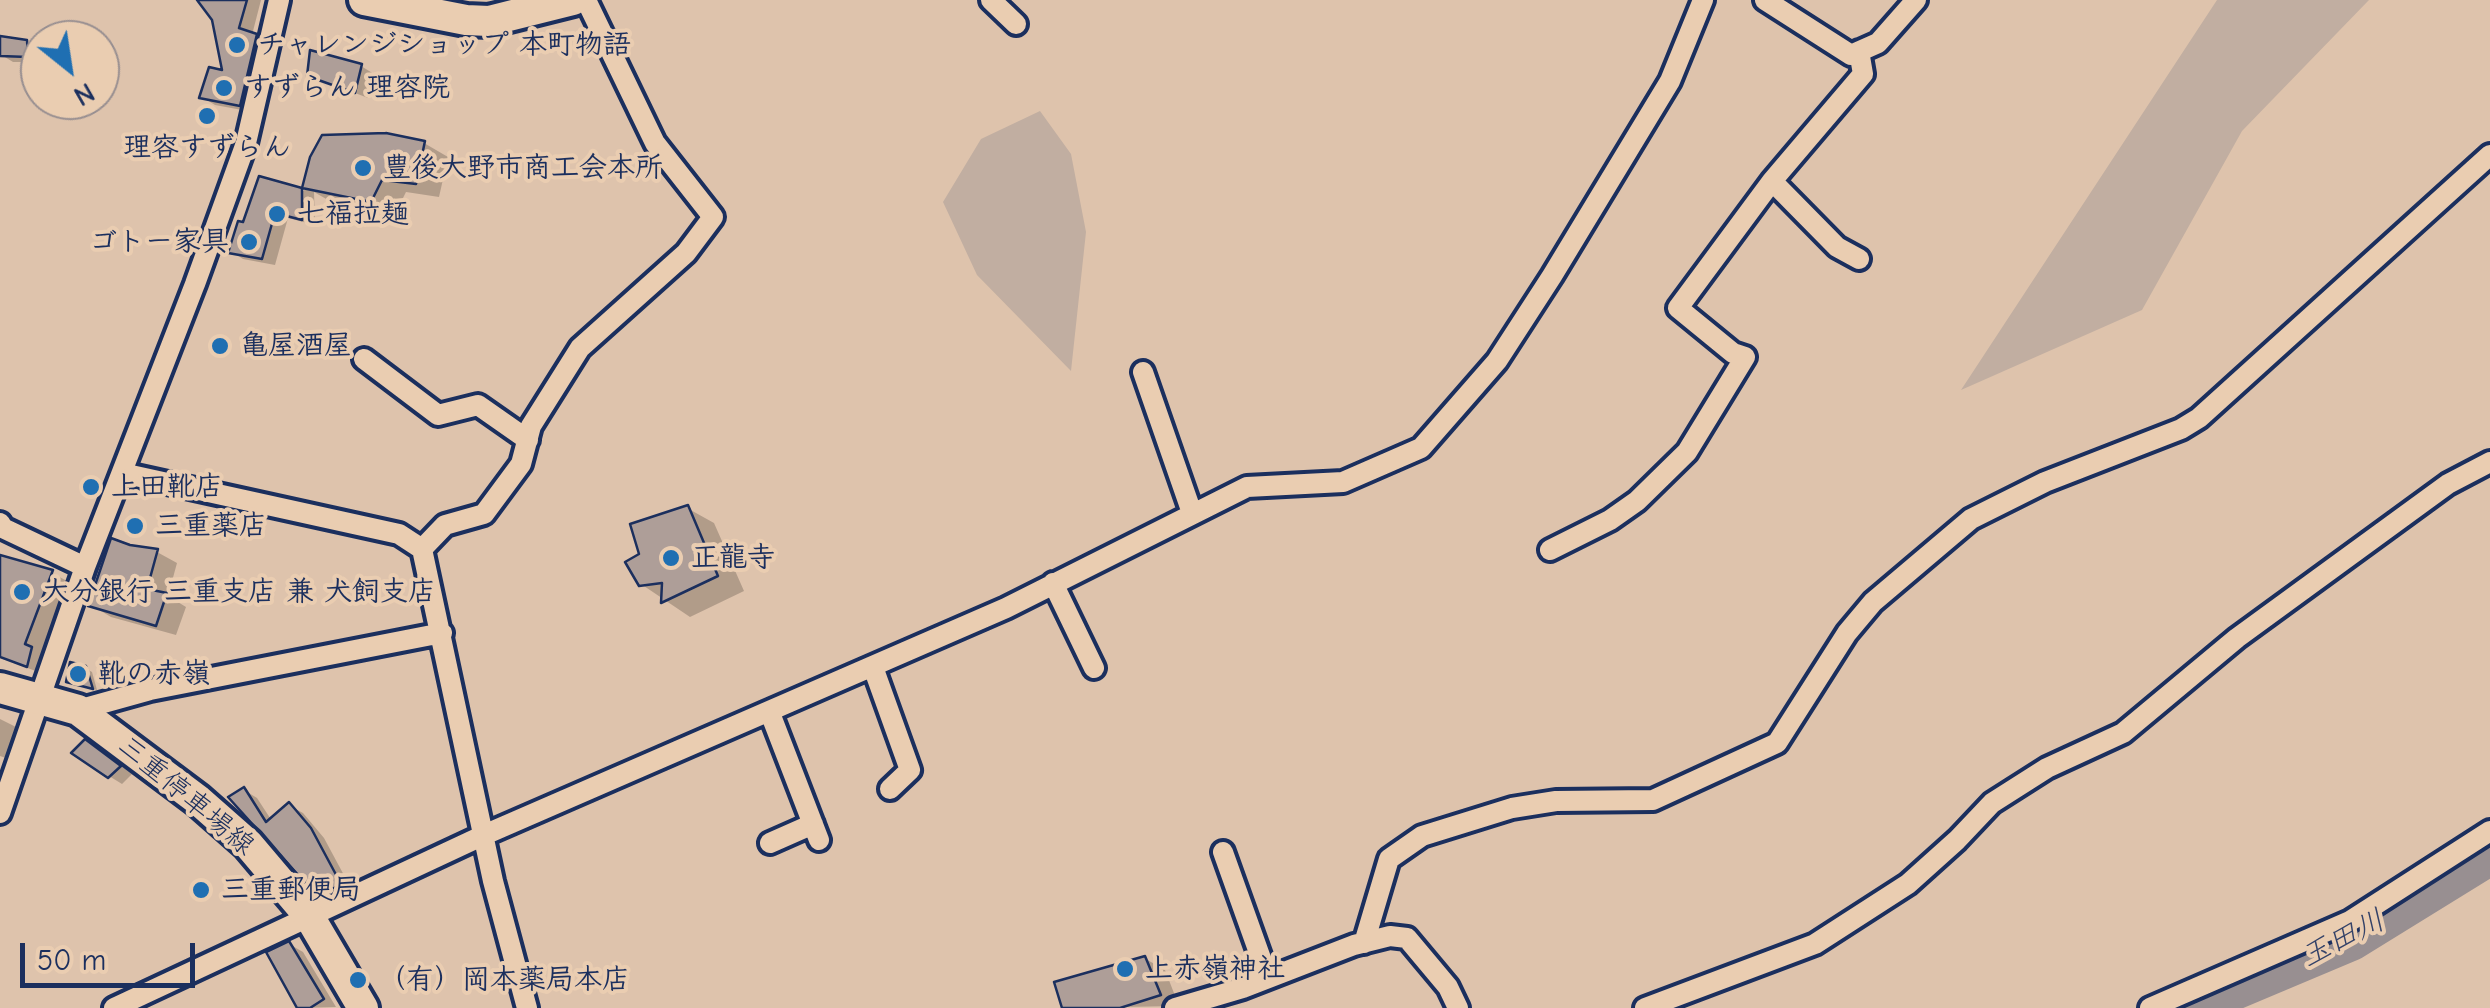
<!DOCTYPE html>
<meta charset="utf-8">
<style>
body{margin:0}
#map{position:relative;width:2490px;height:1008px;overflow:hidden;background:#dec3ac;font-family:"Comic Neue",sans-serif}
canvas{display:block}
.north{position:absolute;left:20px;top:20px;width:100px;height:100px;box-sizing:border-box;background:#eacdb1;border:2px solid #978e90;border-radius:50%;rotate:150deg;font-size:28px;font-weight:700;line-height:40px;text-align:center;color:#1b2f5e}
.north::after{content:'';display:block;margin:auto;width:35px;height:45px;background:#1f6fb2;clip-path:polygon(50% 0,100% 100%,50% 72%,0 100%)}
.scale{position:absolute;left:20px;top:943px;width:175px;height:45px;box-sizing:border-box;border:5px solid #1b2f5e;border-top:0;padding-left:12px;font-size:30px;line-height:35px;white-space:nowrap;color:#1b2f5e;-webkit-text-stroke:8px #eacdb1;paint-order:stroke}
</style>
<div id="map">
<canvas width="2490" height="1008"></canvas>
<div class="north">N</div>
<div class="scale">50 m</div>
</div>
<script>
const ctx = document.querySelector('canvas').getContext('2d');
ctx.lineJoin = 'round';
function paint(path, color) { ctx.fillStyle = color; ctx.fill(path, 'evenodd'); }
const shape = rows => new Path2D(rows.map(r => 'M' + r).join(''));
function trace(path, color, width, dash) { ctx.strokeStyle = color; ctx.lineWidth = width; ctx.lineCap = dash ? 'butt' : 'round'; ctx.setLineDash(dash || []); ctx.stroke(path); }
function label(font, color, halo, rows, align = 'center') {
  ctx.font = font + ' "Comic Neue","Klee One",sans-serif'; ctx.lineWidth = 8; ctx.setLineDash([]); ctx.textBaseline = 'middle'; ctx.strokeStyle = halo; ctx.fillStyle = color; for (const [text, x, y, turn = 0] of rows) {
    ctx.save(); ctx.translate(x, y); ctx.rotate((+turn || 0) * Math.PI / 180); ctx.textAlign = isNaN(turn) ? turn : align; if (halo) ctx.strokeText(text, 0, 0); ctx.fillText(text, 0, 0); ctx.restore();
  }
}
const green = shape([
 [2217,0,2369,0,2242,131,2142,310,1961,390],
 [1040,111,1071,154,1086,232,1071,371,977,275,943,202,981,139]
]);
const shadow = shape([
 [200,0,261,0,252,35,269,43,253,112,215,105,202,97,226,74,215,19],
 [27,42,40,50,40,62,13,62,0,54],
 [361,66,374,74,368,98,309,75],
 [424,143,448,157,439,197,406,192,395,214,328,200,314,192,315,225,288,218,275,265,243,259,231,251,245,226,261,179,304,191,313,157],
 [687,508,714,523,744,591,690,617,641,584,642,555],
 [129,548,157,552,177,563,168,596,186,607,176,635,111,617,91,605],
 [0,557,52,573,69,582,41,656,48,660,44,674,0,658],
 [85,668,92,672,97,690,74,684],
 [0,719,28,733,18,762,0,756],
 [99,750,132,774,122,784,109,776],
 [244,790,257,798,272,821,290,806,303,813,324,838,353,892,333,903,319,895,232,798],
 [289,944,303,952,336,1007,300,1008],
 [1144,958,1165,970,1179,1006,1064,1008]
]);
const river = shape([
 [2189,1008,2351,940,2490,854]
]);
const building = shape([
 [197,0,247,0,239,28,257,34,240,106,199,98,209,67,222,70,212,20,197,0],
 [0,36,27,40,28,57,0,56,0,36],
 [310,50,362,64,355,93,307,76,310,50],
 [386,133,425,141,416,184,382,180,371,202,302,188,310,157,322,135,386,133],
 [259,176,302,188,302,220,275,213,262,259,228,253,238,221,243,222,259,176],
 [688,505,718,576,661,603,662,583,639,586,625,562,639,554,630,524,688,505],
 [111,538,130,545,158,549,147,589,167,593,156,626,88,606,111,538],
 [0,555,53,570,25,644,32,647,27,667,0,657,0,555],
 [70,662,86,666,93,689,66,682,70,662],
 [85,739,121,766,108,778,71,753,85,739],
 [244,787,266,822,289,802,311,828,341,884,318,897,228,797,244,787],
 [289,941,324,999,310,1008,297,1008,266,952,289,941],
 [1145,956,1161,995,1120,1008,1062,1008,1054,982,1145,956]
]);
const street = shape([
 [991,0,1016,24],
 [1765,0,1851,55,1878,43,1916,0],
 [1772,181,1837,247,1859,259],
 [364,359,438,415,478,405,528,440],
 [1143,372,1192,513],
 [122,473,399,534,422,549,493,881,527,1008],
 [0,523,3,528,85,567],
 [422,549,445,525,484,514,521,464,531,426,580,348,686,253,713,217,655,143,586,0],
 [1550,550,1610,520,1637,501,1687,452,1745,357,1733,353,1678,308,1772,181,1863,74,1859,51],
 [1053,583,1094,668],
 [873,667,910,770,890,789],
 [78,710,150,690,442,633],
 [770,713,819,840],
 [0,813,85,567,195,284,246,143,279,0],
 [770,843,813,824],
 [1223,852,1268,978],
 [1364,943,1389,859,1422,836,1512,808,1556,801,1653,800,1777,743,1847,633,1873,602,1971,519,2045,482,2181,429,2199,418,2490,155],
 [114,1008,484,835,1006,608,1247,487,1343,482,1421,448,1497,361,1552,276,1670,81,1703,0],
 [1175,1008,1243,988,1354,945,1390,936,1407,938,1448,987,1458,1008],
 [1645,1008,1815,944,1908,884,1957,840,1992,803,2047,768,2123,733,2237,638,2448,484,2490,462],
 [2150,1008,2350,921,2490,831]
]);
const secondary = shape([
 [364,0,466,20,489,21,573,0],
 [0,688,78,710,198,800,248,844,309,916,363,1008]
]);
const markers = [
 [237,45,10,"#1f6fb2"],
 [224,88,10,"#1f6fb2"],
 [207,116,10,"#1f6fb2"],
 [363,168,10,"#1f6fb2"],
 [277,214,10,"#1f6fb2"],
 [249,242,10,"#1f6fb2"],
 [220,346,10,"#1f6fb2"],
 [91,487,10,"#1f6fb2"],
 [135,526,10,"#1f6fb2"],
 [671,558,10,"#1f6fb2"],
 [22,592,10,"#1f6fb2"],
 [78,674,10,"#1f6fb2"],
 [201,890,10,"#1f6fb2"],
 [1125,969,10,"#1f6fb2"],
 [358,980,10,"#1f6fb2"]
];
const poiNames = [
 ["チャレンジショップ 本町物語",257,45],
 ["すずらん 理容院",244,88],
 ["理容すずらん",207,148,"center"],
 ["豊後大野市商工会本所",383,168],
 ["七福拉麺",297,214],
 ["ゴトー家具",229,242,"right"],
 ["亀屋酒屋",240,346],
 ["上田靴店",111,487],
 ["三重薬店",155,526],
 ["正龍寺",691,558],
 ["大分銀行 三重支店 兼 犬飼支店",42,592],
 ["靴の赤嶺",98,674],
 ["三重郵便局",221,890],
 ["上赤嶺神社",1145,969],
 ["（有）岡本薬局本店",378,980]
];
const streetNames = [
 ["三重停車場線",186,796,40]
];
const waterNames = [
 ["玉田川",2343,939,-27]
];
paint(green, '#c1aea1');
paint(shadow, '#0003');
trace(river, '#988f91', 42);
paint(building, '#ae9e98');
trace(building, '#1b2f5e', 2.5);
trace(street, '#1b2f5e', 28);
trace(secondary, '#1b2f5e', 38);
trace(street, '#eacdb1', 20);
trace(secondary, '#eacdb1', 30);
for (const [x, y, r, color] of markers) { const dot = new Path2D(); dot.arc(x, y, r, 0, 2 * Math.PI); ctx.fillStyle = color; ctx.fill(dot); trace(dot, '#eacdb1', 4); }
label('bold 28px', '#1b2f5e', '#eacdb1', poiNames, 'left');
label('28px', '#1b2f5e', '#eacdb1', streetNames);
label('italic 30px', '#344268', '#eacdb1', waterNames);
</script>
